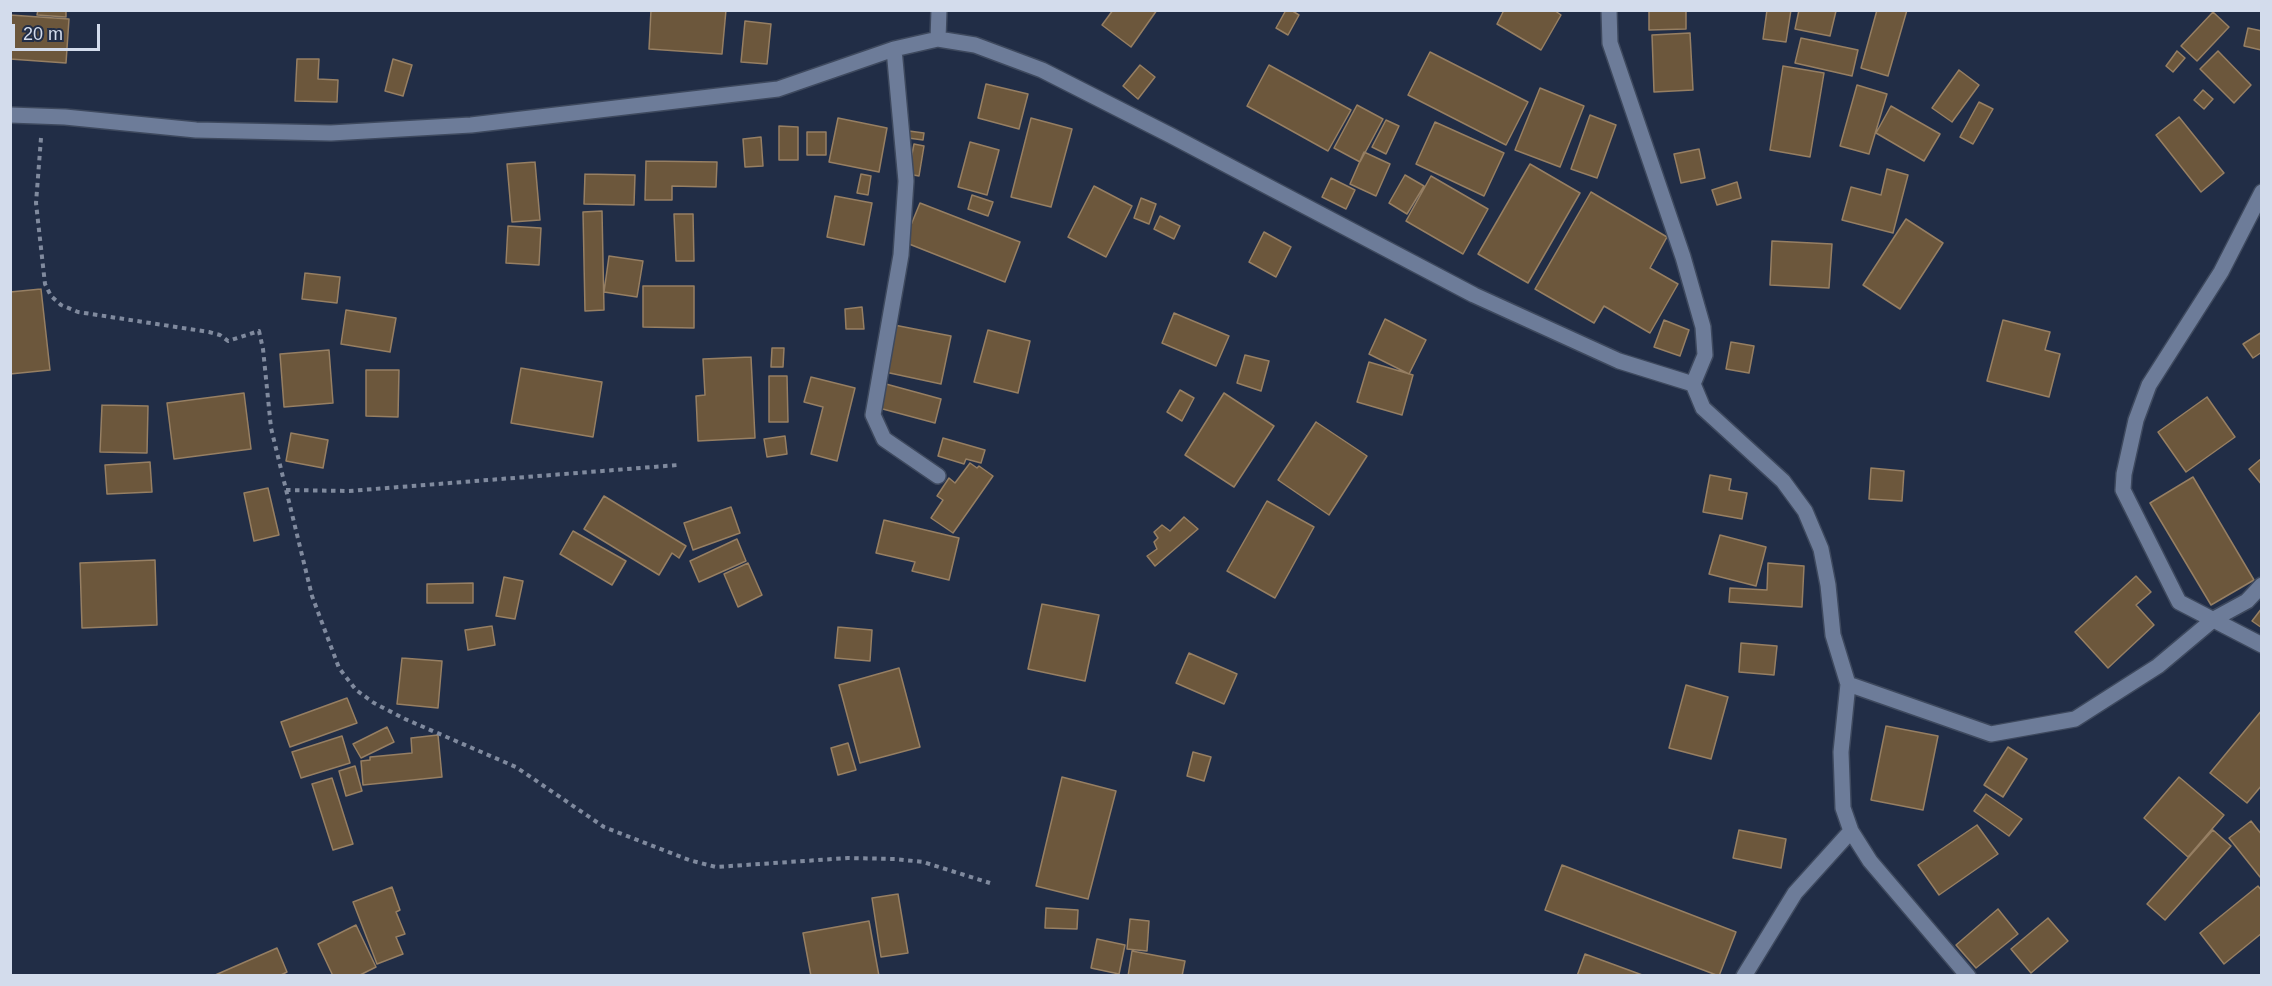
<!DOCTYPE html>
<style>
body{margin:0}
#map{position:relative;width:2272px;height:986px;overflow:hidden;background:#212d46;font-family:Helvetica,sans-serif}
canvas{display:block}
.frame{position:absolute;inset:0;border:12px solid #d3dcec;pointer-events:none}
.scale{position:absolute;left:12px;top:24px;width:88px;height:27px;box-sizing:border-box;border:3px solid #d3dcec;border-top:0;padding-left:8px;font-size:18px;line-height:21px;white-space:nowrap;color:#d3dcec;-webkit-text-stroke:4px #212d46;paint-order:stroke}
</style>
<div id="map">
<canvas width="2272" height="986"></canvas>
<div class="frame"></div>
<div class="scale">20 m</div>
</div>
<script>
const ctx = document.querySelector('canvas').getContext('2d');
ctx.lineJoin = 'round';
function paint(path, color) { ctx.fillStyle = color; ctx.fill(path, 'evenodd'); }
const shape = rows => new Path2D(rows.map(r => 'M' + r).join(''));
function trace(path, color, width, dash) { ctx.strokeStyle = color; ctx.lineWidth = width; ctx.lineCap = dash ? 'butt' : 'round'; ctx.setLineDash(dash || []); ctx.stroke(path); }
const building = shape([
 [38,10,66,10,66,17,37,15,38,10],
 [651,10,726,10,722,54,649,49,651,10],
 [1113,10,1157,10,1131,47,1102,25,1113,10],
 [1286,10,1291,10,1299,15,1288,35,1276,28,1286,10],
 [1504,10,1554,10,1561,15,1541,50,1497,24,1504,10],
 [1649,10,1686,10,1686,29,1649,30,1649,10],
 [1767,10,1791,10,1786,42,1763,39,1767,10],
 [1799,10,1836,11,1830,36,1795,29,1799,10],
 [1877,10,1907,10,1888,76,1861,68,1877,10],
 [2213,12,2229,27,2197,61,2181,46,2213,12],
 [10,15,69,19,66,63,10,59,10,15],
 [745,21,771,24,767,64,741,62,745,21],
 [2248,28,2262,31,2261,50,2244,46,2248,28],
 [1690,33,1693,90,1654,92,1652,35,1690,33],
 [1801,38,1858,50,1852,76,1795,63,1801,38],
 [2177,51,2185,58,2173,72,2166,66,2177,51],
 [2218,51,2251,85,2234,103,2200,69,2218,51],
 [1430,52,1528,102,1506,145,1408,95,1430,52],
 [297,59,319,59,318,79,338,80,337,102,295,101,297,59],
 [393,59,412,65,403,96,385,91,393,59],
 [1140,65,1155,77,1138,99,1123,86,1140,65],
 [1269,65,1351,110,1328,151,1247,106,1269,65],
 [1783,66,1824,73,1810,157,1770,150,1783,66],
 [1959,70,1979,85,1952,122,1932,108,1959,70],
 [986,84,1028,94,1019,129,978,118,986,84],
 [1857,85,1887,94,1869,154,1840,146,1857,85],
 [1540,88,1584,106,1560,167,1515,150,1540,88],
 [2203,90,2213,99,2204,109,2194,100,2203,90],
 [1979,102,1993,109,1973,144,1960,137,1979,102],
 [1357,105,1383,119,1360,162,1334,148,1357,105],
 [1891,106,1940,134,1924,161,1876,133,1891,106],
 [1590,115,1616,125,1597,178,1571,169,1590,115],
 [2179,117,2224,173,2201,192,2156,135,2179,117],
 [838,118,887,128,879,172,829,162,838,118],
 [1031,118,1072,129,1051,207,1011,197,1031,118],
 [1386,120,1399,126,1386,154,1372,147,1386,120],
 [1435,122,1504,153,1484,196,1416,164,1435,122],
 [779,126,798,127,798,160,779,160,779,126],
 [909,131,924,133,923,140,908,138,909,131],
 [807,132,826,132,826,155,807,155,807,132],
 [761,137,763,166,745,167,743,139,761,137],
 [970,142,999,150,987,195,958,187,970,142],
 [914,144,924,146,919,176,908,174,914,144],
 [1699,149,1705,178,1681,183,1674,154,1699,149],
 [1364,152,1390,164,1376,196,1350,184,1364,152],
 [646,161,717,162,716,187,672,186,672,200,645,200,646,161],
 [535,162,540,220,512,222,507,164,535,162],
 [1530,164,1580,193,1528,283,1478,254,1530,164],
 [1887,169,1908,175,1893,233,1842,220,1851,187,1881,195,1887,169],
 [585,174,635,175,634,205,584,204,585,174],
 [861,174,871,176,868,195,857,193,861,174],
 [1405,175,1424,186,1407,214,1389,203,1405,175],
 [1431,176,1488,209,1463,254,1406,221,1431,176],
 [1331,178,1355,190,1346,209,1322,197,1331,178],
 [1737,182,1741,198,1717,205,1712,190,1737,182],
 [1094,186,1132,206,1106,257,1068,237,1094,186],
 [1591,192,1667,237,1650,268,1678,284,1650,333,1604,306,1594,323,1535,289,1591,192],
 [972,195,993,202,988,216,968,209,972,195],
 [835,196,872,203,864,245,827,237,835,196],
 [1141,198,1156,204,1149,224,1134,218,1141,198],
 [920,203,1020,242,1005,282,904,242,920,203],
 [602,211,604,310,585,311,583,212,602,211],
 [674,214,693,214,694,261,676,261,674,214],
 [1160,216,1180,226,1174,239,1154,229,1160,216],
 [1906,219,1943,243,1900,309,1863,285,1906,219],
 [508,226,541,228,539,265,506,263,508,226],
 [1264,232,1291,247,1276,277,1249,262,1264,232],
 [1772,241,1832,244,1829,288,1770,285,1772,241],
 [609,256,643,261,637,297,604,292,609,256],
 [305,273,340,277,337,303,302,299,305,273],
 [643,286,694,286,694,328,643,327,643,286],
 [41,289,50,370,10,374,10,292,41,289],
 [862,307,864,329,846,329,845,309,862,307],
 [346,310,396,318,390,352,341,344,346,310],
 [1174,313,1229,336,1216,366,1162,343,1174,313],
 [1385,319,1426,340,1409,374,1369,354,1385,319],
 [1664,320,1689,330,1680,356,1654,347,1664,320],
 [2003,320,2050,332,2045,350,2060,354,2049,397,1987,381,2003,320],
 [894,325,951,336,941,384,885,372,894,325],
 [988,330,1030,341,1018,393,974,382,988,330],
 [2262,332,2262,352,2253,358,2243,344,2262,332],
 [1731,342,1754,346,1749,373,1726,369,1731,342],
 [772,348,784,348,783,367,771,367,772,348],
 [329,350,333,403,284,407,280,354,329,350],
 [1245,355,1269,361,1261,391,1237,383,1245,355],
 [751,357,755,438,698,441,696,396,705,395,703,359,751,357],
 [1369,362,1413,375,1402,415,1357,402,1369,362],
 [521,368,602,382,593,437,511,423,521,368],
 [366,370,399,370,398,417,366,416,366,370],
 [769,376,787,376,788,422,769,422,769,376],
 [811,377,855,388,837,461,811,454,823,407,804,402,811,377],
 [886,384,941,399,935,423,879,408,886,384],
 [1180,390,1194,398,1182,421,1167,412,1180,390],
 [244,393,251,449,174,459,167,403,244,393],
 [1224,393,1274,426,1234,487,1185,455,1224,393],
 [2207,397,2235,437,2186,472,2158,432,2207,397],
 [102,405,148,406,147,453,100,452,102,405],
 [1316,422,1367,456,1329,515,1278,480,1316,422],
 [291,433,328,440,323,468,286,461,291,433],
 [785,436,787,454,767,457,764,439,785,436],
 [943,438,985,450,981,463,966,459,964,464,938,456,943,438],
 [2262,458,2262,485,2249,469,2262,458],
 [150,462,152,492,107,494,105,465,150,462],
 [970,463,977,468,979,466,993,476,953,533,931,518,943,500,937,496,949,478,955,483,970,463],
 [1871,468,1904,471,1902,501,1869,499,1871,468],
 [1710,475,1731,479,1729,490,1747,493,1742,519,1703,512,1710,475],
 [2193,477,2254,580,2211,605,2150,503,2193,477],
 [268,488,279,535,254,541,244,493,268,488],
 [604,496,686,546,679,558,672,553,659,575,584,529,604,496],
 [1267,501,1314,527,1275,598,1227,571,1267,501],
 [731,507,740,533,693,550,684,523,731,507],
 [1184,517,1198,529,1155,566,1147,556,1157,549,1154,542,1158,538,1154,532,1162,525,1170,531,1184,517],
 [884,520,959,538,949,580,912,571,915,562,876,553,884,520],
 [573,531,626,561,612,585,560,554,573,531],
 [1720,535,1766,547,1756,586,1709,574,1720,535],
 [737,539,746,561,699,582,690,561,737,539],
 [155,560,157,625,82,628,80,563,155,560],
 [748,563,762,595,738,607,724,574,748,563],
 [1768,563,1804,566,1802,607,1729,602,1730,588,1767,590,1768,563],
 [2136,576,2151,592,2136,605,2154,625,2108,668,2075,632,2136,576],
 [504,577,523,581,515,619,496,616,504,577],
 [473,583,473,603,427,603,427,584,473,583],
 [1042,604,1099,615,1085,681,1028,669,1042,604],
 [2262,608,2262,628,2252,621,2262,608],
 [492,626,495,645,468,650,465,630,492,626],
 [838,627,872,630,870,661,835,658,838,627],
 [1741,643,1777,646,1774,675,1739,672,1741,643],
 [1189,653,1237,674,1224,704,1176,683,1189,653],
 [402,658,442,661,438,708,397,704,402,658],
 [899,668,920,747,860,763,839,685,899,668],
 [1686,685,1728,697,1711,759,1669,748,1686,685],
 [347,698,357,723,290,747,281,722,347,698],
 [2262,710,2262,785,2247,803,2210,773,2262,710],
 [1886,726,1938,736,1923,810,1871,800,1886,726],
 [387,727,394,742,361,758,353,744,387,727],
 [438,735,442,777,363,785,361,761,370,760,370,757,412,753,411,738,438,735],
 [342,736,350,763,301,778,292,752,342,736],
 [848,743,856,770,838,775,831,748,848,743],
 [2008,747,2027,759,2003,797,1984,785,2008,747],
 [1193,752,1211,757,1204,781,1187,776,1193,752],
 [355,766,362,791,346,796,339,771,355,766],
 [1062,777,1116,791,1088,899,1036,886,1062,777],
 [2179,777,2224,815,2188,857,2144,818,2179,777],
 [332,778,353,844,333,850,312,784,332,778],
 [1986,794,2022,819,2009,836,1974,811,1986,794],
 [2251,821,2262,835,2262,876,2260,877,2229,838,2251,821],
 [1977,825,1998,854,1939,895,1918,865,1977,825],
 [1739,830,1786,839,1781,868,1733,858,1739,830],
 [2213,830,2231,846,2165,920,2147,904,2213,830],
 [1562,865,1736,932,1719,976,1545,910,1562,865],
 [2258,886,2262,891,2262,933,2224,964,2200,933,2258,886],
 [392,887,400,910,396,912,405,934,396,937,403,954,377,964,353,902,392,887],
 [898,894,908,953,881,957,872,898,898,894],
 [1046,908,1078,910,1077,929,1045,928,1046,908],
 [1998,909,2018,934,1976,968,1956,945,1998,909],
 [2048,918,2068,941,2031,973,2011,949,2048,918],
 [1130,919,1149,921,1147,951,1127,949,1130,919],
 [869,921,879,976,811,976,803,933,869,921],
 [356,925,376,967,358,976,333,976,318,944,356,925],
 [1097,939,1125,945,1119,974,1091,968,1097,939],
 [277,948,287,972,279,976,213,976,277,948],
 [1132,951,1185,961,1182,976,1128,976,1132,951],
 [1585,954,1645,976,1577,976,1585,954]
]);
const path = shape([
 [41,138,36,203,45,284,51,296,61,305,78,312,209,332,220,335,228,341,259,331,263,349,271,428,312,596,339,668,356,690,374,703,405,719,516,767,604,827,689,860,716,867,848,858,895,859,923,862,990,883],
 [286,490,349,491,678,465]
]);
const street = shape([
 [1609,10,1610,43,1683,257,1703,327,1705,355,1693,384],
 [938,39,939,10],
 [894,49,906,181,901,255,873,415,884,439,938,476],
 [10,115,65,117,196,130,331,133,471,125,778,89,894,49,938,39,975,45,1042,70,1170,135,1474,295,1619,361,1693,384,1703,408,1783,481,1805,511,1821,549,1828,585,1833,635,1848,684,1841,752,1843,808,1851,831,1870,861,1968,976],
 [2262,192,2221,272,2149,385,2136,420,2124,474,2123,490,2179,602,2262,645],
 [1848,684,1991,734,2075,719,2158,666,2214,619,2247,601,2262,585],
 [1744,976,1795,893,1851,831]
]);
paint(building, '#6c573c');
trace(building, '#967f63', 1.5);
trace(street, '#3e495e', 18);
trace(path, '#808a9e', 4, [4.5, 4.5]);
trace(street, '#6d7c99', 15);
</script>
